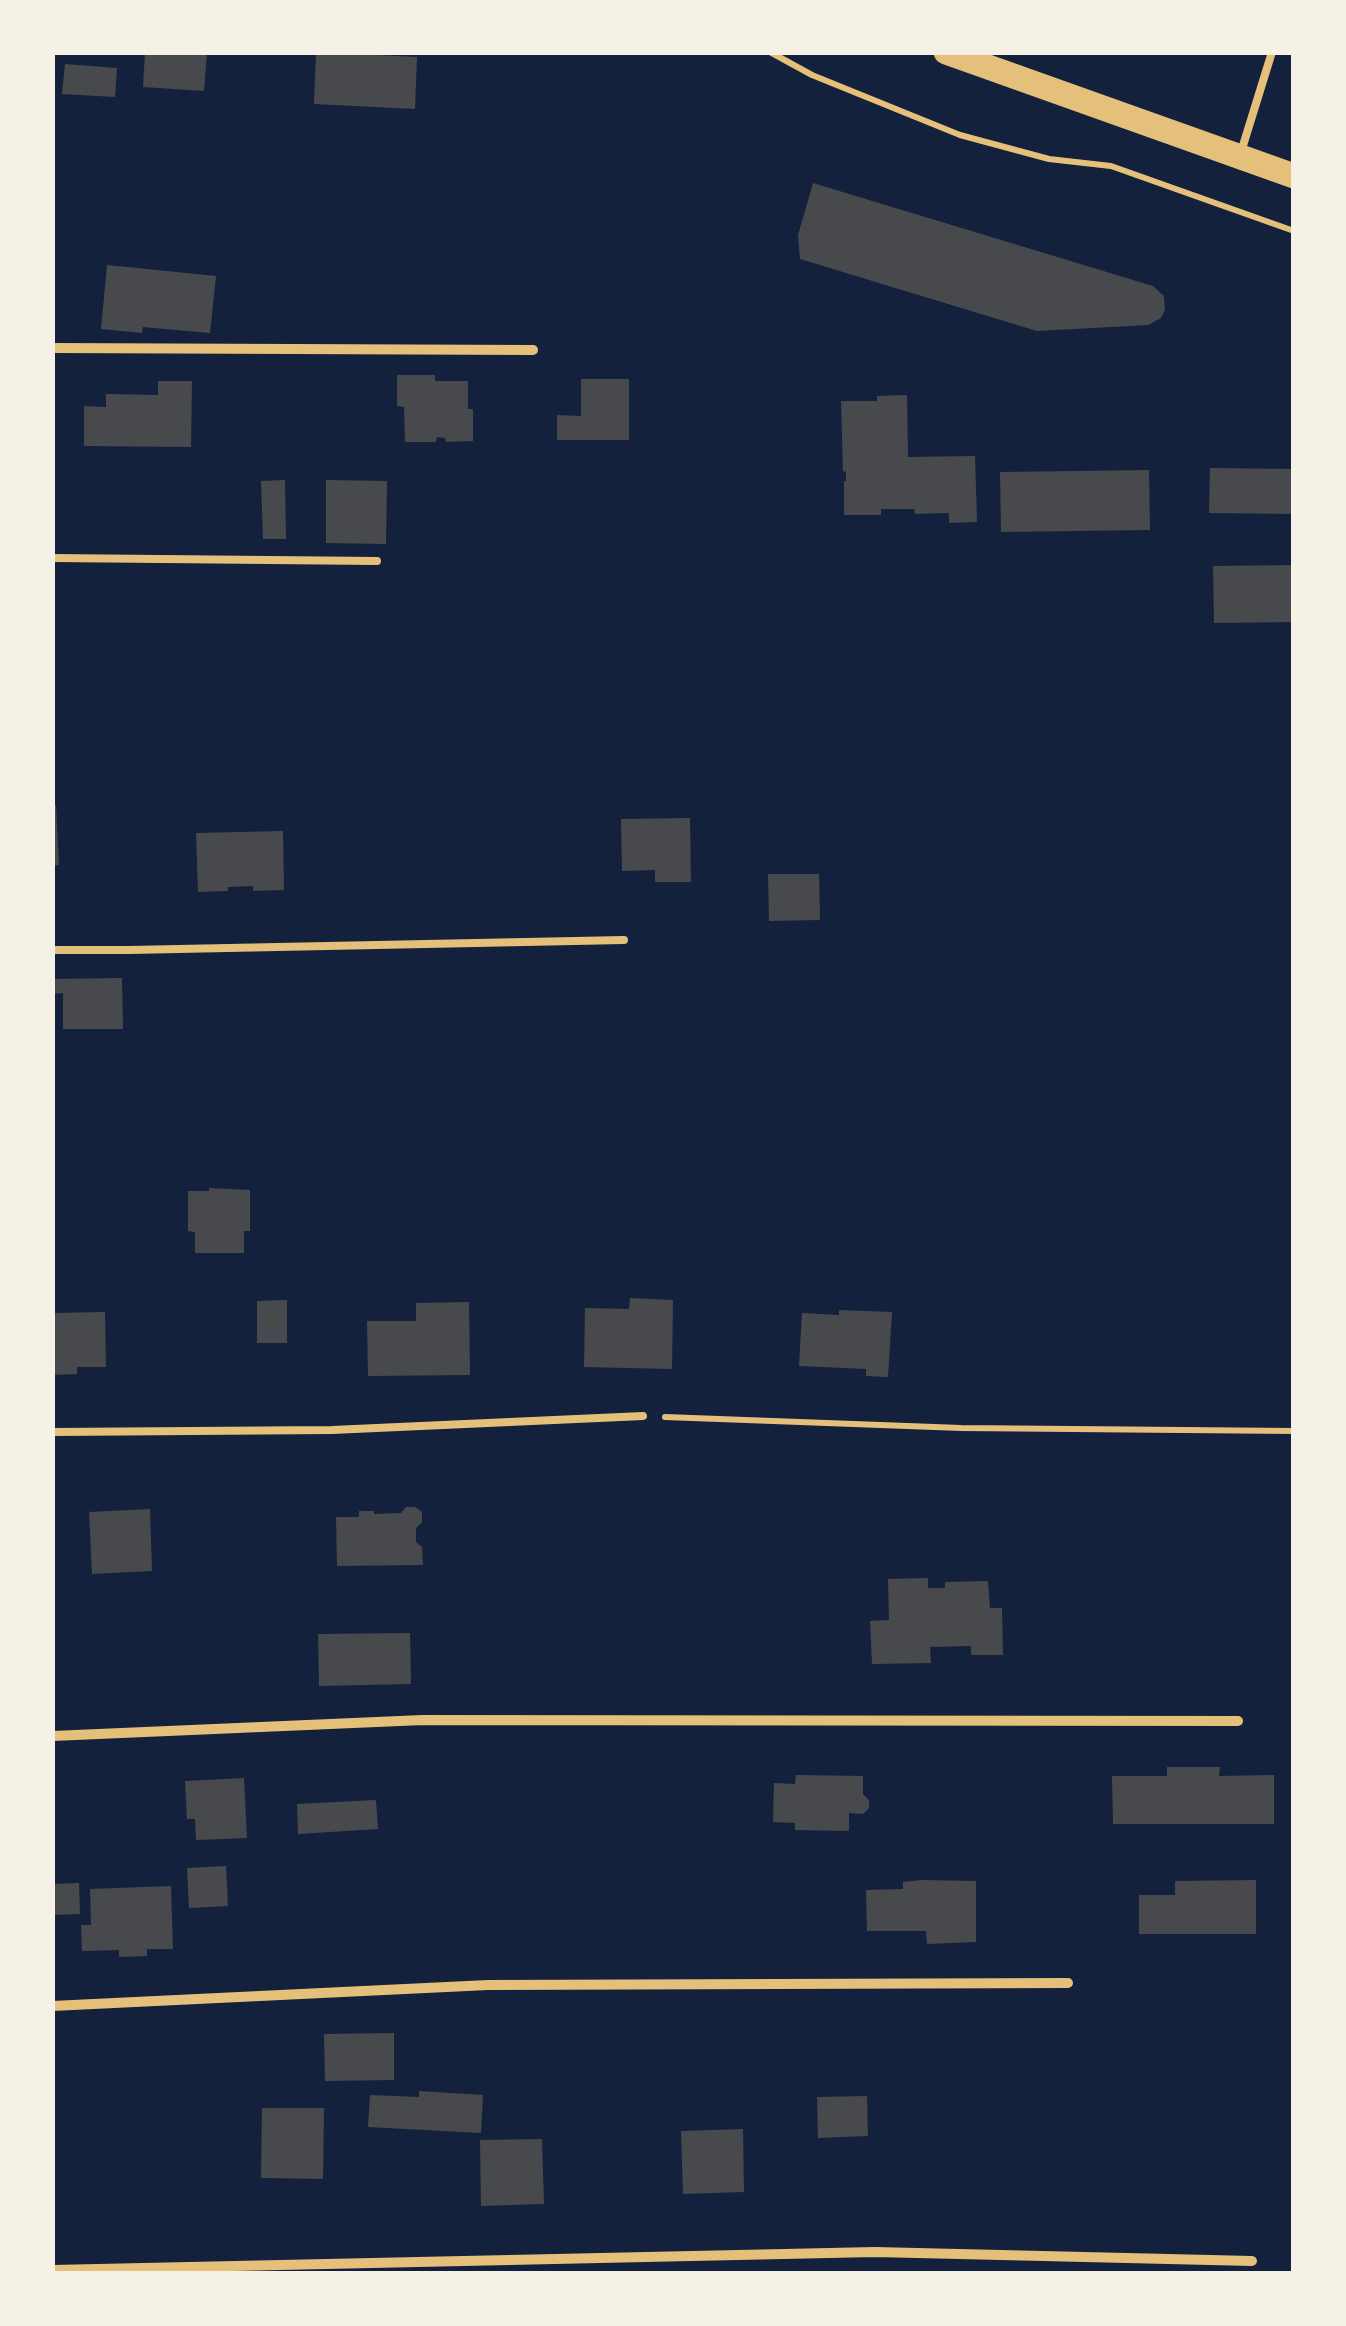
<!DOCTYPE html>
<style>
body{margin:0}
#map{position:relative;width:1346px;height:2326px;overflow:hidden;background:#14213d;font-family:"Exo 2",sans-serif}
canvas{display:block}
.frame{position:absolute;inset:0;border:55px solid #f6f1e7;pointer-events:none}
</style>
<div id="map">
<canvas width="1346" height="2326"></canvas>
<div class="frame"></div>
</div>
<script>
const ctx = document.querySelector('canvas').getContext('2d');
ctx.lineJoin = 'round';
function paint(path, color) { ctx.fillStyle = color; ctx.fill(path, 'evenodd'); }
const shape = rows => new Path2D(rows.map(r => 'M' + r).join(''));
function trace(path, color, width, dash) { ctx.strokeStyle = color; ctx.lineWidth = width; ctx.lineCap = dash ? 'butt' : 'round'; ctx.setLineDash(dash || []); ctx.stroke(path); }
const building = shape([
 [145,52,207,52,204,91,143,87],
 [316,52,417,57,415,109,314,104],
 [65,64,117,68,115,97,62,94],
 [813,183,1153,286,1164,296,1165,310,1161,318,1148,325,1037,331,800,259,798,235],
 [107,265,216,276,210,333,143,327,142,333,101,329],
 [397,375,435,375,435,381,468,381,468,409,473,409,473,441,446,442,445,438,437,437,436,442,405,442,404,407,397,406],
 [581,379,629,379,629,440,557,440,557,415,581,416],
 [158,381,192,381,191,447,84,446,84,406,106,407,106,394,158,395],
 [907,395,908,457,975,456,977,522,949,523,949,513,915,514,914,509,881,509,881,515,844,515,844,481,846,481,846,471,843,472,841,401,877,401,877,396],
 [1210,468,1294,469,1294,514,1209,513],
 [1149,470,1150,530,1001,532,1000,472],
 [285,480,286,539,263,539,261,481],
 [326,480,387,481,386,544,326,543],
 [1294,565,1294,622,1214,623,1213,566],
 [52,805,56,805,59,865,52,865],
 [690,818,691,882,655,882,655,870,622,871,621,819],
 [283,831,284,890,253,891,253,886,228,887,228,891,198,892,196,833],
 [768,874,819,874,820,920,769,921],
 [122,978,123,1029,63,1029,63,993,52,994,52,979],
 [209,1188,250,1190,250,1231,244,1231,244,1253,195,1253,195,1232,188,1231,188,1191,209,1191],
 [630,1298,673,1300,672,1369,584,1367,585,1308,629,1309],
 [287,1300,287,1343,257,1343,257,1301],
 [469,1302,470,1375,368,1376,367,1321,416,1321,416,1303],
 [839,1310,892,1312,888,1377,866,1376,866,1369,799,1366,802,1313,839,1315],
 [105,1312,106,1367,77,1367,77,1374,52,1375,52,1313],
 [406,1507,415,1507,422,1512,422,1522,416,1528,416,1542,422,1547,423,1565,337,1566,336,1517,359,1517,359,1511,374,1511,374,1514,401,1513],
 [150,1509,152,1571,92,1574,89,1512],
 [928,1578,928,1588,945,1588,945,1582,988,1581,990,1608,1002,1608,1003,1655,971,1655,971,1646,930,1647,931,1663,872,1664,870,1621,889,1620,888,1579],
 [410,1633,411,1684,319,1686,318,1634],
 [1167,1767,1220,1767,1219,1776,1274,1775,1274,1824,1113,1824,1112,1776,1167,1776],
 [796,1775,863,1776,863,1794,869,1800,869,1808,863,1814,849,1813,849,1831,795,1830,795,1823,773,1822,774,1783,795,1784],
 [244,1778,247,1838,196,1840,195,1819,187,1819,185,1781],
 [376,1800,378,1829,298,1834,297,1804],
 [226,1866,228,1906,189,1908,187,1868],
 [922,1880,976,1881,976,1942,927,1944,926,1931,867,1931,866,1890,903,1889,903,1882],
 [1256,1880,1256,1934,1139,1934,1139,1895,1175,1895,1175,1881],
 [79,1883,80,1914,52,1915,52,1884],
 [171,1886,173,1949,147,1949,147,1956,119,1957,119,1950,82,1951,81,1925,91,1925,90,1889],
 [394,2033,394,2080,325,2081,324,2034],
 [419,2091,483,2095,481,2133,368,2127,370,2095,419,2097],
 [867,2096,868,2136,818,2138,817,2097],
 [262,2108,324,2108,323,2179,261,2178],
 [743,2129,744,2192,683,2194,681,2131],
 [542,2139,544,2204,481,2206,480,2140]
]);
const path = shape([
 [770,52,812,75,960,135,1049,159,1111,166,1294,231],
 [665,1417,961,1428,1294,1431]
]);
const service = shape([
 [1241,152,1272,52],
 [52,558,377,561],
 [52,950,129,950,624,940],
 [52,1432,332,1430,643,1416]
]);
const minor = shape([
 [52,348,533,350],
 [52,1736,423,1720,1238,1721],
 [52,2006,488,1985,1068,1983],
 [52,2270,875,2252,1252,2261]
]);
const primary = shape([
 [946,52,1294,176]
]);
paint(building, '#48494c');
trace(path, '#e5c07b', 6);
trace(service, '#e5c07b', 8);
trace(minor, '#e5c07b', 10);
trace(primary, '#e5c07b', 25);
</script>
